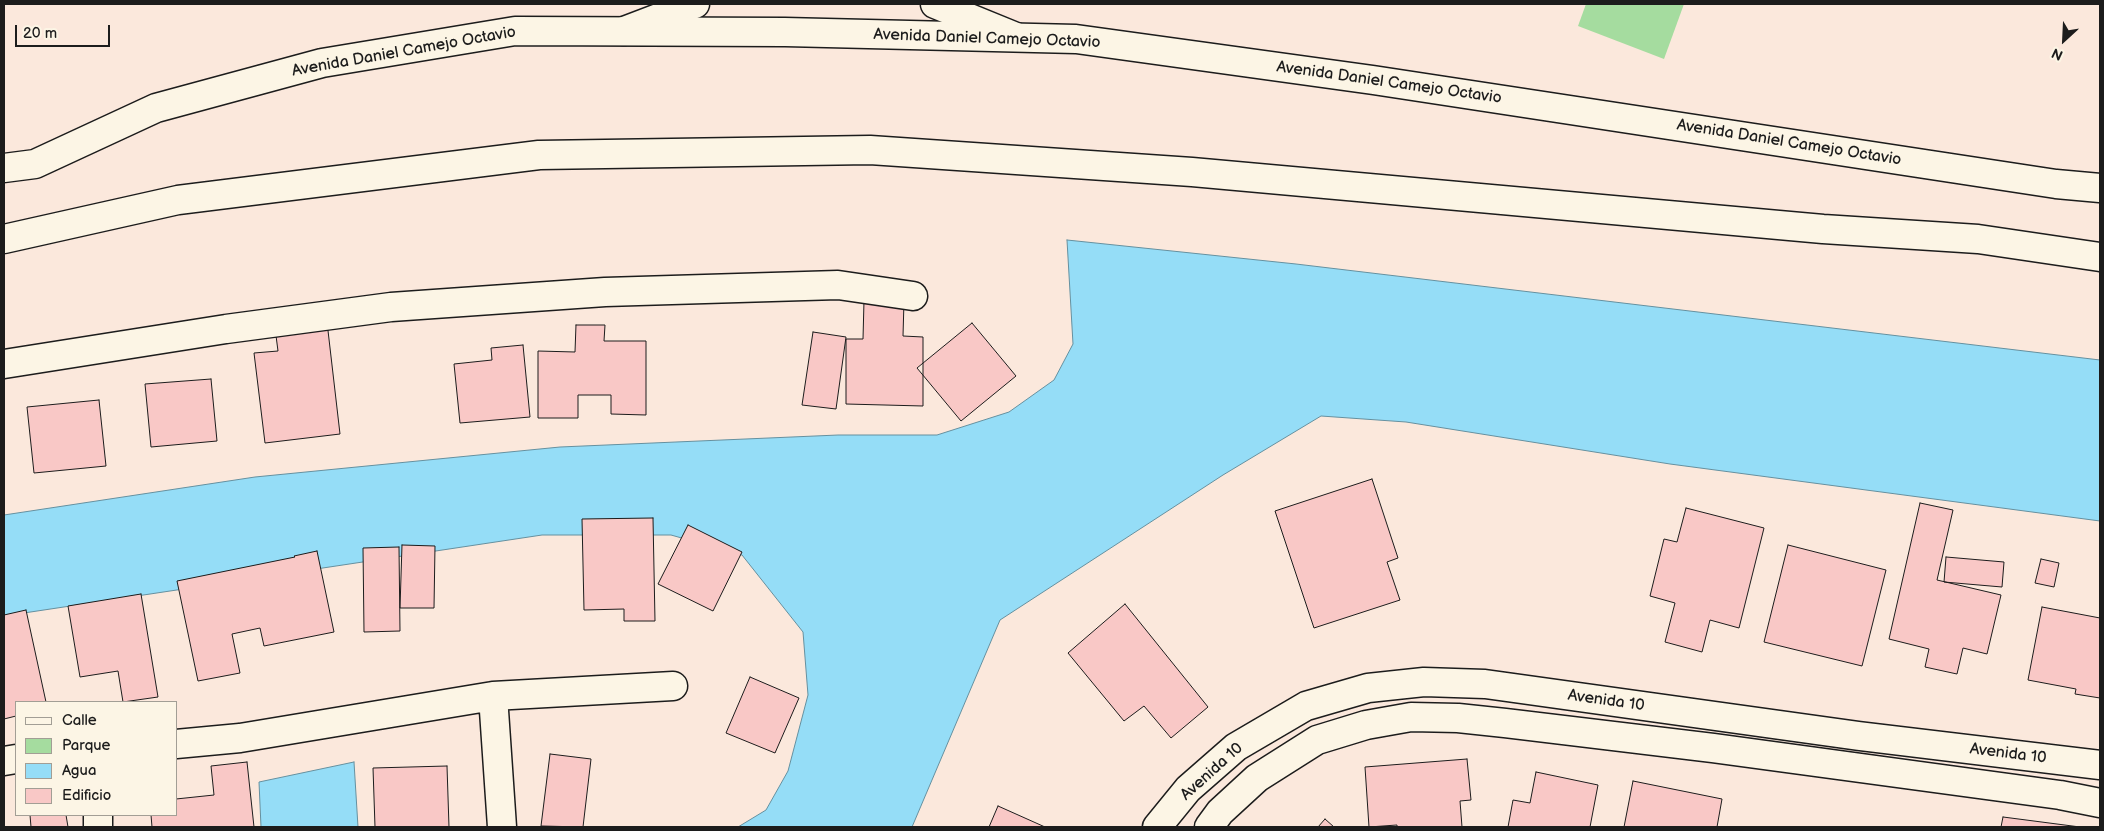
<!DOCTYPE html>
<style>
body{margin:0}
#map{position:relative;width:2104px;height:831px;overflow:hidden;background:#fbe8dc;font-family:"Balsamiq Sans",sans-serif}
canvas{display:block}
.frame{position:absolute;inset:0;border:5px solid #1c1c1c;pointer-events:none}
.legend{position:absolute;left:15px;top:701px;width:162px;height:115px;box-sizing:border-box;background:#fcf5e5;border:1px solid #a29e95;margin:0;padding:6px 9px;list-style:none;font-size:15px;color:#1c1c1c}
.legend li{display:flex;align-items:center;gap:10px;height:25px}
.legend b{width:25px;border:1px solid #a29e95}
.north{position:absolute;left:2039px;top:15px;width:50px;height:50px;-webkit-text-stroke:4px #fcf5e5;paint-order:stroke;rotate:205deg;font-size:14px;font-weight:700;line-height:20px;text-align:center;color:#1c1c1c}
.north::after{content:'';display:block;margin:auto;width:18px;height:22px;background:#1c1c1c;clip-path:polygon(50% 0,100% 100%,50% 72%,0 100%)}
.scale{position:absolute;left:15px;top:25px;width:95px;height:22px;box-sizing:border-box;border:2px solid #1c1c1c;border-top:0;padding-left:6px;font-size:15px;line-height:18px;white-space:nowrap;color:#1c1c1c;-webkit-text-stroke:4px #fcf5e5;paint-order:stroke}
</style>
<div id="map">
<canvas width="2104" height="831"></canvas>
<div class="frame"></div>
<ul class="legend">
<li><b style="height:6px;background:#fcf5e5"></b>Calle</li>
<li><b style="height:14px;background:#a5dc9f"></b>Parque</li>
<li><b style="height:14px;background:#95ddf7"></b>Agua</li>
<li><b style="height:14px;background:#f9c8c6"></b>Edificio</li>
</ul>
<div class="north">N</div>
<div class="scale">20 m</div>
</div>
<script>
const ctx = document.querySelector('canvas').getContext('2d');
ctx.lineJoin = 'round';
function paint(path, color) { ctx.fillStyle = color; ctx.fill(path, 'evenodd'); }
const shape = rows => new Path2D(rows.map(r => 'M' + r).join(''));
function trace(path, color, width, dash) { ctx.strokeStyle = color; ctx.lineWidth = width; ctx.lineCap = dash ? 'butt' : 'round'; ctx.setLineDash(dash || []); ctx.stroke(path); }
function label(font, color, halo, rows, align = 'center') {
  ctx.font = font + ' "Balsamiq Sans",sans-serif'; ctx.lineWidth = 5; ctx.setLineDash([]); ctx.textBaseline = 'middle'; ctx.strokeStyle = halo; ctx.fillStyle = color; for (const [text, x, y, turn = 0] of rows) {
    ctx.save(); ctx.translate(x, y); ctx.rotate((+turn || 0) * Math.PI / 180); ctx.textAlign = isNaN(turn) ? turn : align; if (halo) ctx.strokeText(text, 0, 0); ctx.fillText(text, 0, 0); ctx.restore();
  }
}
const green = shape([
 [1586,4,1684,4,1664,59,1578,26]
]);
const water = shape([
 [1067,240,1296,264,2100,360,2100,521,1670,464,1406,422,1321,416,1223,475,1000,620,912,827,738,827,766,810,788,771,808,695,803,632,742,555,671,535,542,535,4,616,4,515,255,477,560,447,838,435,937,435,1009,412,1054,380,1073,344,1067,240],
 [354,762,358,827,261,827,259,782,354,762]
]);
const building = shape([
 [864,301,904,301,903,336,923,337,923,406,846,404,846,339,863,339,864,301],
 [327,322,340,434,265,443,254,353,278,351,275,328,327,322],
 [972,323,1016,376,961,421,917,368,972,323],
 [576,325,605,325,604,341,646,341,646,415,611,414,611,395,578,395,578,418,538,418,538,351,575,352,576,325],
 [813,332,846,337,836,409,802,405,813,332],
 [523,345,530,417,460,423,454,364,492,360,491,348,523,345],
 [211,379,217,441,151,447,145,384,211,379],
 [99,400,106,466,34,473,27,407,99,400],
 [1372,479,1398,558,1387,562,1400,600,1314,628,1275,511,1372,479],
 [1920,503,1953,510,1937,580,2001,595,1987,654,1963,648,1957,674,1925,667,1929,649,1889,639,1920,503],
 [1686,508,1764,528,1739,628,1710,620,1702,652,1665,642,1675,603,1650,596,1664,539,1677,542,1686,508],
 [653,518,655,621,624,621,624,609,584,610,582,519,653,518],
 [688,525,742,552,713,611,658,584,688,525],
 [402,545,435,546,434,608,400,608,402,545],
 [1788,545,1886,570,1862,666,1764,642,1788,545],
 [399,547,400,631,364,632,363,548,399,547],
 [317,551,334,632,264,646,260,628,232,634,240,673,198,681,177,581,295,557,294,556,317,551],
 [1946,557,2004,562,2002,587,1944,582,1946,557],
 [2041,559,2059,563,2054,587,2035,583,2041,559],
 [141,594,158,697,123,702,118,671,80,677,68,606,141,594],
 [1125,604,1208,707,1171,738,1144,706,1124,721,1068,653,1125,604],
 [2042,607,2100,618,2100,698,2075,694,2076,689,2028,680,2042,607],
 [26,610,46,702,16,702,16,716,4,719,4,615,26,610],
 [750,677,799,698,775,753,726,733,750,677],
 [550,754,591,759,583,827,541,826,550,754],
 [1467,759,1471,800,1460,801,1462,827,1397,827,1397,825,1369,827,1365,767,1467,759],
 [247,762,254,827,152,827,151,815,176,815,176,799,214,795,211,766,247,762],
 [447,766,449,827,375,827,373,768,447,766],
 [1536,772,1598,785,1590,827,1508,827,1513,800,1530,803,1536,772],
 [1633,781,1722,799,1717,827,1624,827,1633,781],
 [998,806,1045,827,989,827,998,806],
 [30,815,66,815,68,827,31,827,30,815],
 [2003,817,2080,827,2001,827,2003,817],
 [1325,819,1334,827,1318,827,1325,819]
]);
const minor = shape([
 [935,4,1016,37],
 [624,31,695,4],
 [4,364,226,329,391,307,605,292,838,285,913,296],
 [493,696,502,827],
 [176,744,240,738,493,696,673,686],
 [4,761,16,759],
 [98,815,98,827],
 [1157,827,1188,789,1236,747,1306,706,1368,688,1424,682,1485,684,1859,736,2100,765],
 [1209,827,1220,812,1257,778,1317,740,1366,725,1411,717,1458,718,1505,723,1713,748,2060,795,2100,803]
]);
const major = shape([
 [4,168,35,164,156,108,322,63,515,31,785,32,1076,39,1373,80,2056,184,2100,188],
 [4,239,178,200,539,155,870,150,1192,172,1823,229,1978,239,2100,257]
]);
const streetNames = [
 ["Avenida Daniel Camejo Octavio",987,39,2],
 ["Avenida Daniel Camejo Octavio",404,52,-10],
 ["Avenida Daniel Camejo Octavio",1389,83,8],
 ["Avenida Daniel Camejo Octavio",1789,143,9],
 ["Avenida 10",1606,701,8],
 ["Avenida 10",2008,754,7],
 ["Avenida 10",1212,772,-42]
];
paint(green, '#a5dc9f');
paint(water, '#95ddf7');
trace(water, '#65909f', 1);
paint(building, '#f9c8c6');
trace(building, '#1c1c1c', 1);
trace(minor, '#1c1c1c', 31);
trace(major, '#1c1c1c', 31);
trace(minor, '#fcf5e5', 28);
trace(major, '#fcf5e5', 28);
label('16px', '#1c1c1c', '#fcf5e5', streetNames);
</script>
